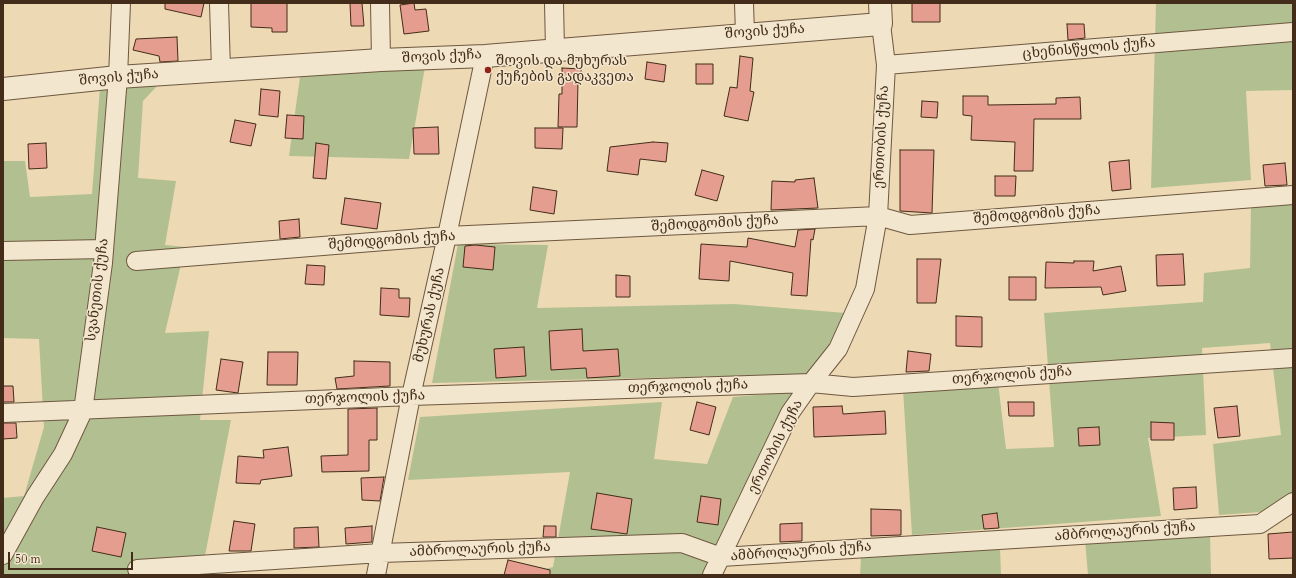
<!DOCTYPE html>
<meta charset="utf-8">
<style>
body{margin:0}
#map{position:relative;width:1296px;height:578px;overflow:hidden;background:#edd9b3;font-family:Cardo,serif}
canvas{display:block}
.frame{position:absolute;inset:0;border:4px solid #432c19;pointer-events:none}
.scale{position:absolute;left:8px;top:552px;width:125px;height:18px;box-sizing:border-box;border:2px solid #432c19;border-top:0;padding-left:5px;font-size:12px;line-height:14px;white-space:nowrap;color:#432c19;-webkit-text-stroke:3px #f3e6ce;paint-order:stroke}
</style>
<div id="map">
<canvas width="1296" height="578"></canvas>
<div class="frame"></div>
<div class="scale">50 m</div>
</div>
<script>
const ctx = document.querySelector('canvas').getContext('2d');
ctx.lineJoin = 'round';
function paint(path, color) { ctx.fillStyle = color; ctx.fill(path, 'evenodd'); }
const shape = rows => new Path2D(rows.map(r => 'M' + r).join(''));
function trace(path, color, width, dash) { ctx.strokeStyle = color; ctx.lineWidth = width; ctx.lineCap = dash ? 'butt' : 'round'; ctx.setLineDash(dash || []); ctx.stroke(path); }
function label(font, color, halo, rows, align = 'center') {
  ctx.font = font + ' Cardo,"Noto Serif Georgian",serif'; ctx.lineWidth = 3; ctx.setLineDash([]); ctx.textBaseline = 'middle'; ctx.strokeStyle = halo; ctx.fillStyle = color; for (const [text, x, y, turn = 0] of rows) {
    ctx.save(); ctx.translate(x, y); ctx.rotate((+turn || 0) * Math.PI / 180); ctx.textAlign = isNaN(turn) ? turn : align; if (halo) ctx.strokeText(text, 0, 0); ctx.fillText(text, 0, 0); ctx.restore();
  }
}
const green = shape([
 [1156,3,1293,3,1293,90,1246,91,1251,180,1151,188],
 [425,67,409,159,289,156,300,77],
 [158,85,143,101,138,178,176,181,165,245,185,247,165,333,209,331,200,420,231,420,204,561,168,575,3,575,3,498,24,496,44,427,39,339,3,338,3,161,25,161,30,197,92,194,100,87],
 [1293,201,1293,493,1261,512,1219,515,1213,444,1281,435,1270,343,1202,348,1206,435,1148,438,1161,516,912,535,903,389,998,382,1006,449,1054,447,1044,313,1203,302,1204,273,1250,268,1251,204],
 [458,244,548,245,537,308,734,304,846,313,817,374,432,383],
 [804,391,709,575,534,575,534,572,553,567,570,472,408,480,420,417,662,402,654,459,707,464,733,397],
 [1210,534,1211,575,1088,575,1085,540],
 [1000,548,1001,575,860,575,861,558]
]);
const building = shape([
 [165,3,204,3,201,17,165,9,165,3],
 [251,3,287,3,287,32,272,32,272,28,251,27,251,3],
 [350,3,362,3,364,26,351,26,350,3],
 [414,3,415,10,426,9,429,31,404,34,400,5,414,3],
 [912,3,940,3,940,22,912,22,912,3],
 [1067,24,1084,24,1085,38,1068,40,1067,24],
 [177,37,178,61,160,62,159,56,133,50,136,39,177,37],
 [740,56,753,58,750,91,754,92,748,121,724,116,730,87,737,88,740,56],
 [647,62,666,65,664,82,645,79,647,62],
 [696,64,713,64,713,84,696,84,696,64],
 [562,68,581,69,581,81,578,81,577,127,558,127,559,94,562,94,562,68],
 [261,89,280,91,278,117,259,115,261,89],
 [963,96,988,96,988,105,1056,104,1056,98,1080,97,1081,119,1034,119,1033,171,1014,171,1015,142,971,140,972,116,963,115,963,96],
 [922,101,938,102,937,118,921,117,922,101],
 [287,115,304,116,303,139,285,138,287,115],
 [235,120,256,124,251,146,230,142,235,120],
 [438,127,439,154,414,154,413,128,438,127],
 [535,128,563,128,562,149,535,148,535,128],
 [653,142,668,143,666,162,640,159,638,175,607,171,610,147,653,142],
 [46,143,47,168,29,169,28,144,46,143],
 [316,143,329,145,326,179,313,178,316,143],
 [900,150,934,150,932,213,900,211,900,150],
 [1129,160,1131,189,1112,191,1109,162,1129,160],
 [1285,163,1287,185,1265,186,1263,165,1285,163],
 [702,170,724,176,717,201,695,195,702,170],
 [995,176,1016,176,1015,196,995,196,995,176],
 [814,178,818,208,771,210,772,181,795,182,795,180,814,178],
 [533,187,557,191,554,214,530,210,533,187],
 [345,198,381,203,377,229,341,224,345,198],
 [299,219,300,237,280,239,279,221,299,219],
 [815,229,813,240,811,239,807,296,791,295,793,273,730,261,729,281,699,279,701,244,747,247,748,238,795,247,798,230,815,229],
 [475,245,495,247,493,270,463,267,465,246,475,245],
 [1183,254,1185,285,1157,286,1156,255,1183,254],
 [917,259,941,259,936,303,917,303,917,259],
 [1074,261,1094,261,1093,271,1121,266,1126,291,1103,295,1101,287,1045,288,1046,262,1074,263,1074,261],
 [307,265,325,266,324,285,305,284,307,265],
 [616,275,630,276,630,297,616,297,616,275],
 [1009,277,1036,277,1036,300,1009,300,1009,277],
 [381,288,399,289,399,298,410,298,409,317,380,315,381,288],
 [956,316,982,317,982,347,956,346,956,316],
 [582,329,583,351,618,349,620,376,587,378,586,368,551,370,549,331,582,329],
 [524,347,526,376,496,378,494,349,524,347],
 [908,351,931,354,929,371,906,372,908,351],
 [268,352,298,352,297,385,267,385,268,352],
 [221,359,243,362,238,393,216,390,221,359],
 [354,361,390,362,390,386,337,389,335,378,354,376,354,361],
 [3,386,13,386,14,402,3,402,3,386],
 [697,402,716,407,709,435,690,430,697,402],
 [1008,402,1034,402,1034,416,1009,416,1008,402],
 [842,406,843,414,885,411,886,434,814,437,813,407,842,406],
 [1237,406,1240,436,1218,438,1214,408,1237,406],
 [377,408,377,440,369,440,369,471,322,472,321,456,348,455,348,409,377,408],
 [1151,422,1174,423,1174,440,1151,440,1151,422],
 [3,423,16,423,17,438,3,439,3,423],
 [1099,427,1100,445,1079,446,1078,428,1099,427],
 [288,447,292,476,261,480,260,484,236,483,238,456,264,458,263,450,288,447],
 [384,477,380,501,362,500,361,478,384,477],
 [1196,487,1197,508,1174,510,1173,488,1196,487],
 [597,493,632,499,627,534,591,529,597,493],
 [701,496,721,499,718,525,697,522,701,496],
 [871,509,901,510,901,535,871,536,871,509],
 [997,513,999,528,984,529,982,515,997,513],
 [234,521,255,524,251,551,229,551,234,521],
 [802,523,802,541,780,542,780,524,802,523],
 [372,526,372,542,346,544,345,528,372,526],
 [544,526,556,526,556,537,543,537,544,526],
 [97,527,126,533,121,557,92,551,97,527],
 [318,527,319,547,294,548,294,528,318,527],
 [1293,532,1293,558,1269,559,1268,534,1293,532],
 [508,560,550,570,550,575,504,575,508,560]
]);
const minor = shape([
 [219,3,221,70],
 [380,3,381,60],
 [554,3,555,50],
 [744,3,745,34],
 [886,65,1293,32],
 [3,251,104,249],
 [136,261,447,236,878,216,910,225,1293,195],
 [3,413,411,396,811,383,853,387,1293,358],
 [3,555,35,497,63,454,83,411,103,263,118,77,121,3],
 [137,569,381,553,682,543,721,557,1260,524,1293,502],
 [376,575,411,396,447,236,485,56],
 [712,575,790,413,811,383,838,349,865,289,878,216,886,65,881,24]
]);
const tertiary = shape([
 [3,89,118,77,381,60,485,56,881,24,880,3]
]);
const markers = [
 [488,70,4,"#8f2418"]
];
const streetNames = [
 ["შოვის ქუჩა",765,32,-4],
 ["ცხენისწყლის ქუჩა",1089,49,-5],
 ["შოვის ქუჩა",442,57,-3],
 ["შოვის ქუჩა",119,78,-5],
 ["ერთობის ქუჩა",882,137,-87],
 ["შემოდგომის ქუჩა",1037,215,-4],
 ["შემოდგომის ქუჩა",715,224,-3],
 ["შემოდგომის ქუჩა",392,241,-4],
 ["სვანეთის ქუჩა",98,290,-83],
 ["მუხურას ქუჩა",430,315,-77],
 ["თერჯოლის ქუჩა",1012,376,-4],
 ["თერჯოლის ქუჩა",688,387,-2],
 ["თერჯოლის ქუჩა",365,398,-2],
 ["ერთობის ქუჩა",776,447,-63],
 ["ამბროლაურის ქუჩა",1125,532,-4],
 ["ამბროლაურის ქუჩა",480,550,-2],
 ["ამბროლაურის ქუჩა",801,552,-4]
];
const poiNames = [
 ["შოვის და მუხურას",496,62],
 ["ქუჩების გადაკვეთა",496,78]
];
paint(green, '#b2c091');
paint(building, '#e49d8f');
trace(building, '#432c19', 1);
trace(minor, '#6e5740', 20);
trace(tertiary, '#6e5740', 24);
trace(minor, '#f3e6ce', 18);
trace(tertiary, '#f3e6ce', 22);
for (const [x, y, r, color] of markers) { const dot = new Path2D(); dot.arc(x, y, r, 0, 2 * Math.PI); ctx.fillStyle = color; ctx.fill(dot); trace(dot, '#f3e6ce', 1.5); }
label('14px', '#432c19', '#f3e6ce', streetNames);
label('14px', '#432c19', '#f3e6ce', poiNames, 'left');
</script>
